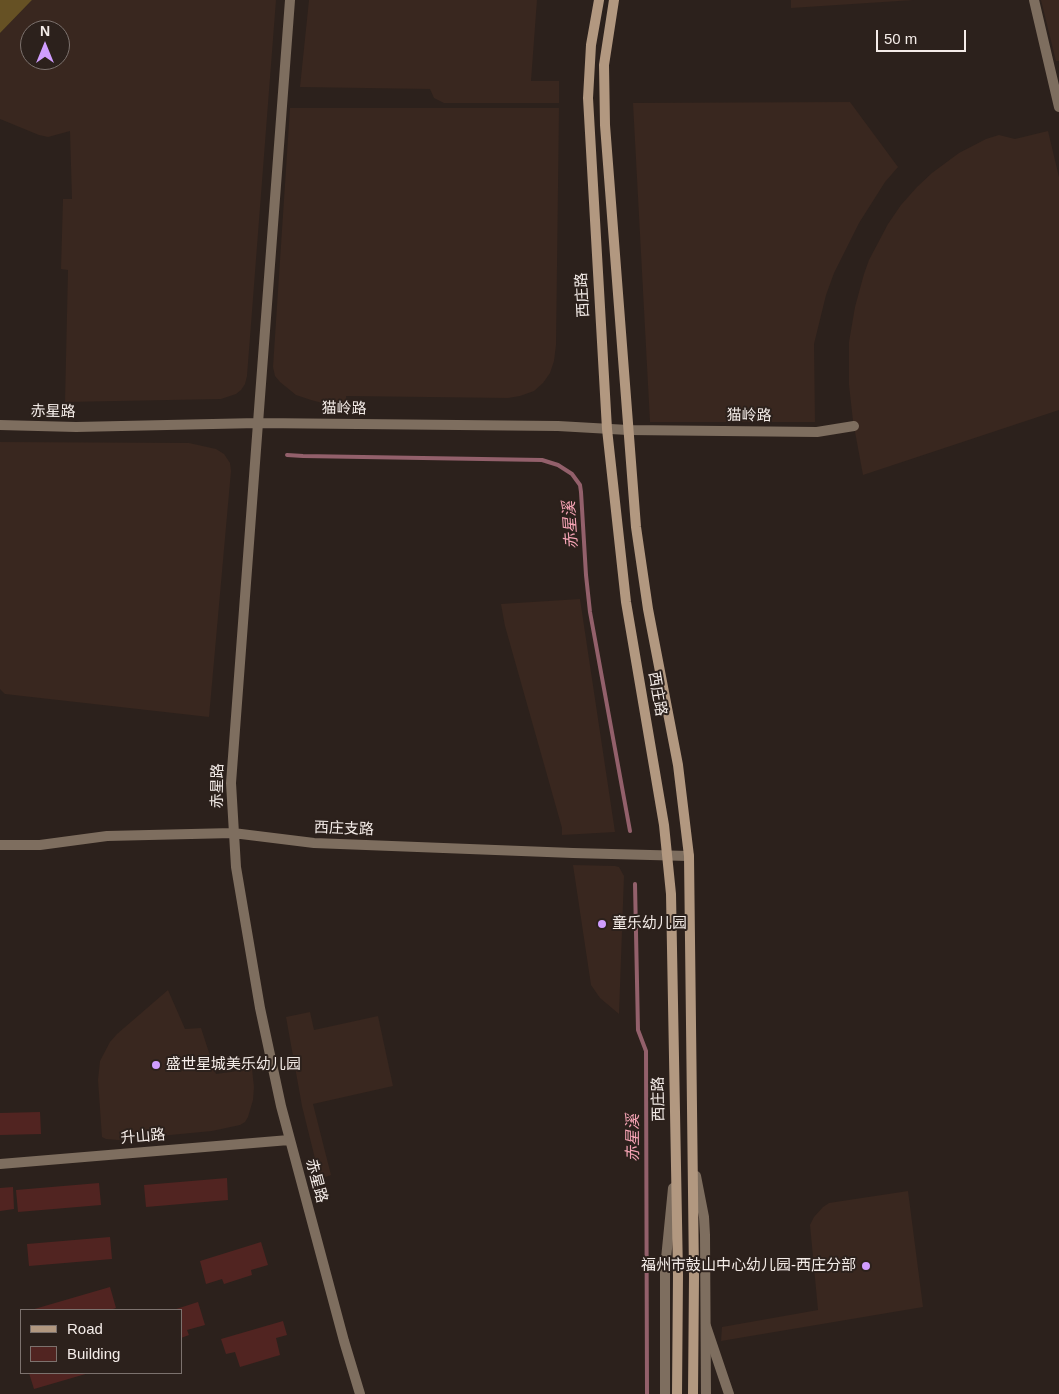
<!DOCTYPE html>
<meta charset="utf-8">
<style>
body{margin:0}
#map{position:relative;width:1059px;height:1394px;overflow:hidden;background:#2c211c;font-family:Helvetica,sans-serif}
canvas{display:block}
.legend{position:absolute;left:20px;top:1309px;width:162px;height:65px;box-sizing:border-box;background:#2c211c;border:1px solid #7c726e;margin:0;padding:6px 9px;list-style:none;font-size:15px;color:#f4ece8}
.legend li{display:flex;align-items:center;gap:10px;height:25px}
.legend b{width:25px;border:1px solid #7c726e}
.north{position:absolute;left:20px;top:20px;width:50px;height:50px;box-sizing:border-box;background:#2c211c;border:1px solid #7c726e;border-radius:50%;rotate:0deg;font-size:14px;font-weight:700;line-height:20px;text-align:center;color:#f4ece8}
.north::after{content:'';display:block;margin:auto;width:18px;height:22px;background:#d09dff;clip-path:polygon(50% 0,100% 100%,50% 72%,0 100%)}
.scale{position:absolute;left:876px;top:30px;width:90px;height:22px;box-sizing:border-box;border:2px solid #f4ece8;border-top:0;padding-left:6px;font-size:15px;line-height:18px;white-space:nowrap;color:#f4ece8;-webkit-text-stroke:4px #2c211c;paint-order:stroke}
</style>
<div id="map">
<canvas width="1059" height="1394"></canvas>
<ul class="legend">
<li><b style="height:6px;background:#b29880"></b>Road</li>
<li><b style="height:14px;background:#512421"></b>Building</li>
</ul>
<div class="north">N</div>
<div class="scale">50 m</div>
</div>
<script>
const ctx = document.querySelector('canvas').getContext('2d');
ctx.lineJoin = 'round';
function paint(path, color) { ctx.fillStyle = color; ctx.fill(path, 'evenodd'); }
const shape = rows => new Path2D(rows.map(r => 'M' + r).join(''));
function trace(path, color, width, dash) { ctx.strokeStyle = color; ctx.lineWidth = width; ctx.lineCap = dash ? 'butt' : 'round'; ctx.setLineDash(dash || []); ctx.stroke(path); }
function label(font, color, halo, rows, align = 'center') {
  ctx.font = font + ' Helvetica,"Noto Sans SC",sans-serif'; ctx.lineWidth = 4; ctx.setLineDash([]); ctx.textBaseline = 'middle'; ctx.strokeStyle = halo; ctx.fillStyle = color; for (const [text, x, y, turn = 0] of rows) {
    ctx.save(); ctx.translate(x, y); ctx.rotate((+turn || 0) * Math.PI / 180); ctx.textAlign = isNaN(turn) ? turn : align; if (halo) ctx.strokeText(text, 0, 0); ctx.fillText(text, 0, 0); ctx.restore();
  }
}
const built = shape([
 [32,0,276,0,247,376,245,384,241,390,236,394,221,399,65,402,68,270,61,269,63,199,72,199,70,131,48,137,39,135,0,119,0,33],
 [30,30,60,30,60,60,30,60],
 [309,0,537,0,531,81,559,81,559,103,444,103,434,98,430,89,300,87],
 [791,0,914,0,791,8],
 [1041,0,1059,0,1059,61,1056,61],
 [850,102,898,167,885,182,859,223,834,273,826,295,814,344,815,422,650,422,633,103],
 [290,108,559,108,556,345,554,361,550,373,543,383,534,391,520,396,508,398,346,396,346,405,330,405,311,400,296,395,280,382,275,376,273,367],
 [1048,131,1059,177,1059,410,863,475,853,421,849,385,849,342,855,307,864,274,869,260,888,224,901,205,917,187,932,173,959,153,986,139,999,135,1015,139],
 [0,442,189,443,216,449,224,454,230,463,231,471,209,717,5,694,0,689],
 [580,599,615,832,562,835,562,828,505,626,501,604],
 [573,865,615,866,619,867,624,876,619,1014,600,998,591,985],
 [168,990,185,1029,201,1028,216,1074,252,1069,254,1087,253,1100,248,1117,245,1122,240,1125,212,1131,118,1140,106,1139,102,1137,98,1080,100,1061,110,1042,117,1034],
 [310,1012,314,1030,378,1016,393,1086,313,1104,331,1175,320,1179,302,1106,286,1017],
 [908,1191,923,1307,721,1341,722,1327,818,1310,810,1225,814,1217,823,1207,829,1203]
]);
const forest = shape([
 [0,0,32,0,0,33]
]);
const stream = shape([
 [287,455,303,456,542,460,558,465,572,474,580,485,581,492,586,575,590,612,630,831],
 [635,884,638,1030,646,1051,647,1394]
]);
const building = shape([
 [40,1112,41,1134,0,1135,0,1113],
 [227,1178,228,1200,146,1207,144,1185],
 [99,1183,101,1205,18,1212,16,1190],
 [13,1187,14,1209,0,1211,0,1188],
 [110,1237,112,1259,29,1266,27,1244],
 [261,1242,268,1265,251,1270,252,1275,224,1284,222,1279,206,1284,200,1261],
 [110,1287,116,1308,110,1310,31,1310],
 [198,1302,205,1325,187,1330,189,1335,181,1338,181,1310,173,1310],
 [283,1321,287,1335,276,1338,280,1355,240,1367,235,1352,226,1354,221,1339],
 [29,1373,89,1373,34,1389]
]);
const minor = shape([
 [706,1326,729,1394]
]);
const tertiary = shape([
 [290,0,258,423,558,426,628,430,817,432,854,426],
 [1034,0,1059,107],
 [0,425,76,427,258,423,231,783,236,867,260,1008,281,1106,344,1341,360,1394],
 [0,845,40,845,107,836,233,833,314,843,573,853,689,856],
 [0,1164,289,1140],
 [696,1176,704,1217,705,1235,706,1394],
 [665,1394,665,1269,673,1188]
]);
const secondary = shape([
 [599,0,591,45,588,98,607,429,626,602,664,825,671,894,678,1275,677,1394],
 [614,0,604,65,605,125,636,527,648,609,678,765,689,856,694,1276,693,1394]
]);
const markers = [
 [602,924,5,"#d09dff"],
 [156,1065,5,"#d09dff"],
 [866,1266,5,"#d09dff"]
];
const streetNames = [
 ["西庄路",583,295,-93],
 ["猫岭路",344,409,1],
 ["赤星路",53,412,1],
 ["猫岭路",749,416,1],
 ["西庄路",657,694,80],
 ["赤星路",218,786,-89],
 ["西庄支路",344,829,2],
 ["西庄路",659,1099,-91],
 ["升山路",143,1137,-5],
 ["赤星路",316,1181,75]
];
const poiNames = [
 ["童乐幼儿园",612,924],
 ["盛世星城美乐幼儿园",166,1065],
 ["福州市鼓山中心幼儿园-西庄分部",856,1266,"right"]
];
const waterNames = [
 ["赤星溪",571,525,-94],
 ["赤星溪",634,1138,-90]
];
paint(built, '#39271f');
paint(forest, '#665124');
trace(stream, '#93606b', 4);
paint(building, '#512421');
trace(minor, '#7e6e5f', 10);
trace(tertiary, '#7e6e5f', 10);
trace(secondary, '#b29880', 10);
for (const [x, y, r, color] of markers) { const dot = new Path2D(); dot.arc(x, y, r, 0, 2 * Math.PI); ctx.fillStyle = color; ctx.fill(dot); trace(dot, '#2c211c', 2); }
label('15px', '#f4ece8', '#2c211c', streetNames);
label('15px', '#f4ece8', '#2c211c', poiNames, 'left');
label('italic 16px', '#f5a3b4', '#2c211c', waterNames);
</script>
